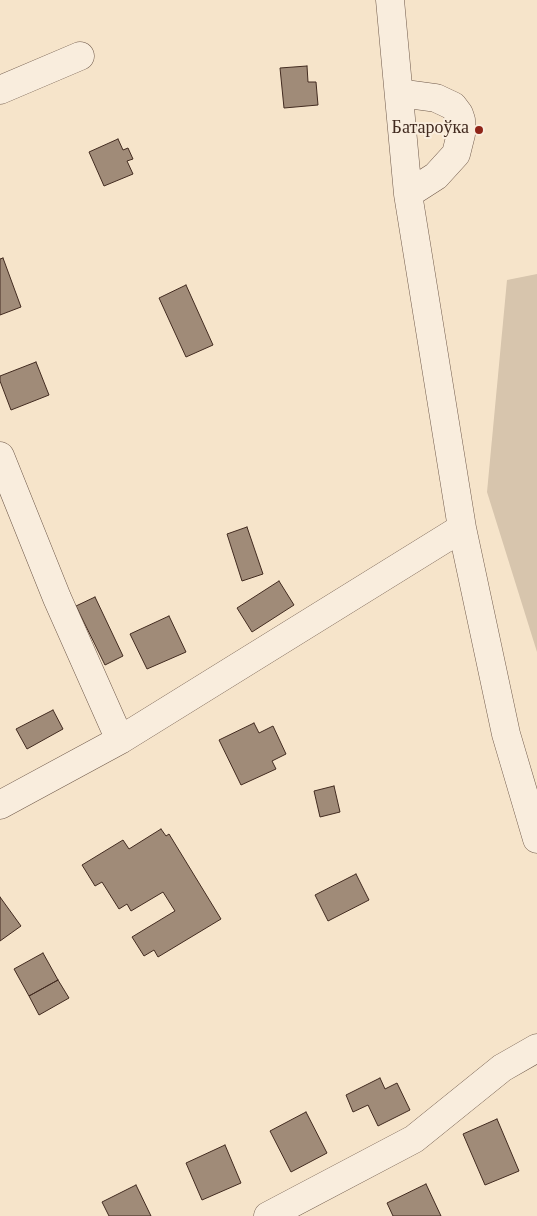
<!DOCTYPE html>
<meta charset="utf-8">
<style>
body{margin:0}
canvas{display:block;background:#f6e4ca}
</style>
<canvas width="537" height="1216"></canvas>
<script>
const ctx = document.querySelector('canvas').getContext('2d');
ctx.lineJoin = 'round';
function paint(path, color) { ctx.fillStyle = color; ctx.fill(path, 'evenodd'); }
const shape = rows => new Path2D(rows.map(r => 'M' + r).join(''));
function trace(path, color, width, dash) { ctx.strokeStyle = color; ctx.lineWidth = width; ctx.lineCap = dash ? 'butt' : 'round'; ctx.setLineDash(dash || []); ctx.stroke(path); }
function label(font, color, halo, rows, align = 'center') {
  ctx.font = font + ' "Sorts Mill Goudy",serif'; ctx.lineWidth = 4; ctx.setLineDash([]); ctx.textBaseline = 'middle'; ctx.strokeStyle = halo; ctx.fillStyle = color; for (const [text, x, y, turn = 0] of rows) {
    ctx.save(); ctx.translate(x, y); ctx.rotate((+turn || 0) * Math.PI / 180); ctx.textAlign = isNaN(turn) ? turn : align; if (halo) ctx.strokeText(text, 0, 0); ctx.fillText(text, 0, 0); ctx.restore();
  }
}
const green = shape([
 [537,274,537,652,487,492,507,280]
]);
const building = shape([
 [307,66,308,82,316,82,318,105,284,108,280,68,307,66],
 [118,139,123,150,128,148,133,159,127,161,133,174,104,186,89,152,118,139],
 [3,258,21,307,0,315,0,259,3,258],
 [186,285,213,345,186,357,159,298,186,285],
 [36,362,49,395,11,410,0,381,0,376,36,362],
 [247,527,263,574,242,581,227,534,247,527],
 [279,581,294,605,252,632,237,608,279,581],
 [95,597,123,656,105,665,76,606,95,597],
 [169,616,186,652,147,669,130,634,169,616],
 [53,710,63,729,27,749,16,729,53,710],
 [254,723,259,733,273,726,286,754,272,761,276,769,241,785,219,740,254,723],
 [334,786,340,812,320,817,314,791,334,786],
 [161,829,166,836,169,834,221,919,158,957,154,950,144,956,132,937,175,911,163,892,131,911,127,904,119,909,102,882,95,886,82,865,123,840,129,849,161,829],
 [356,874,369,900,328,921,315,895,356,874],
 [0,897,21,926,0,941,0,897],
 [43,953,58,980,29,996,14,969,43,953],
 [58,980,69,998,39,1015,29,996,58,980],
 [380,1078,385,1089,397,1083,410,1110,378,1126,368,1105,353,1112,346,1095,380,1078],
 [306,1112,327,1153,291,1172,270,1131,306,1112],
 [497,1119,519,1171,485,1185,463,1134,497,1119],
 [225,1145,241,1183,202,1200,186,1163,225,1145],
 [426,1184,441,1216,393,1216,387,1203,426,1184],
 [136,1185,151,1216,109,1216,102,1202,136,1185]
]);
const minor = shape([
 [390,0,408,194,462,528,506,734,537,839],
 [0,90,80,56],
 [399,93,436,98,453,106,459,114,461,120,461,134,456,154,436,176,408,194],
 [0,456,57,598,120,740],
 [0,805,120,740,462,528],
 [268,1216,414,1139,502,1068,537,1048]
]);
const markers = [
 [479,130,5,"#8f2418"]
];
const poiNames = [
 ["Батароўка",469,130]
];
paint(green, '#d7c5ad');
paint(building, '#a08b78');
trace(building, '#422b20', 1);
trace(minor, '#6f594a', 29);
trace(minor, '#f9eddd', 28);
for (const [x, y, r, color] of markers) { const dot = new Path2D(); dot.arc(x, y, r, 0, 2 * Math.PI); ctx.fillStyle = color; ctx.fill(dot); trace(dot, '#f9eddd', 2); }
label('18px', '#422b20', '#f9eddd', poiNames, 'right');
</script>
